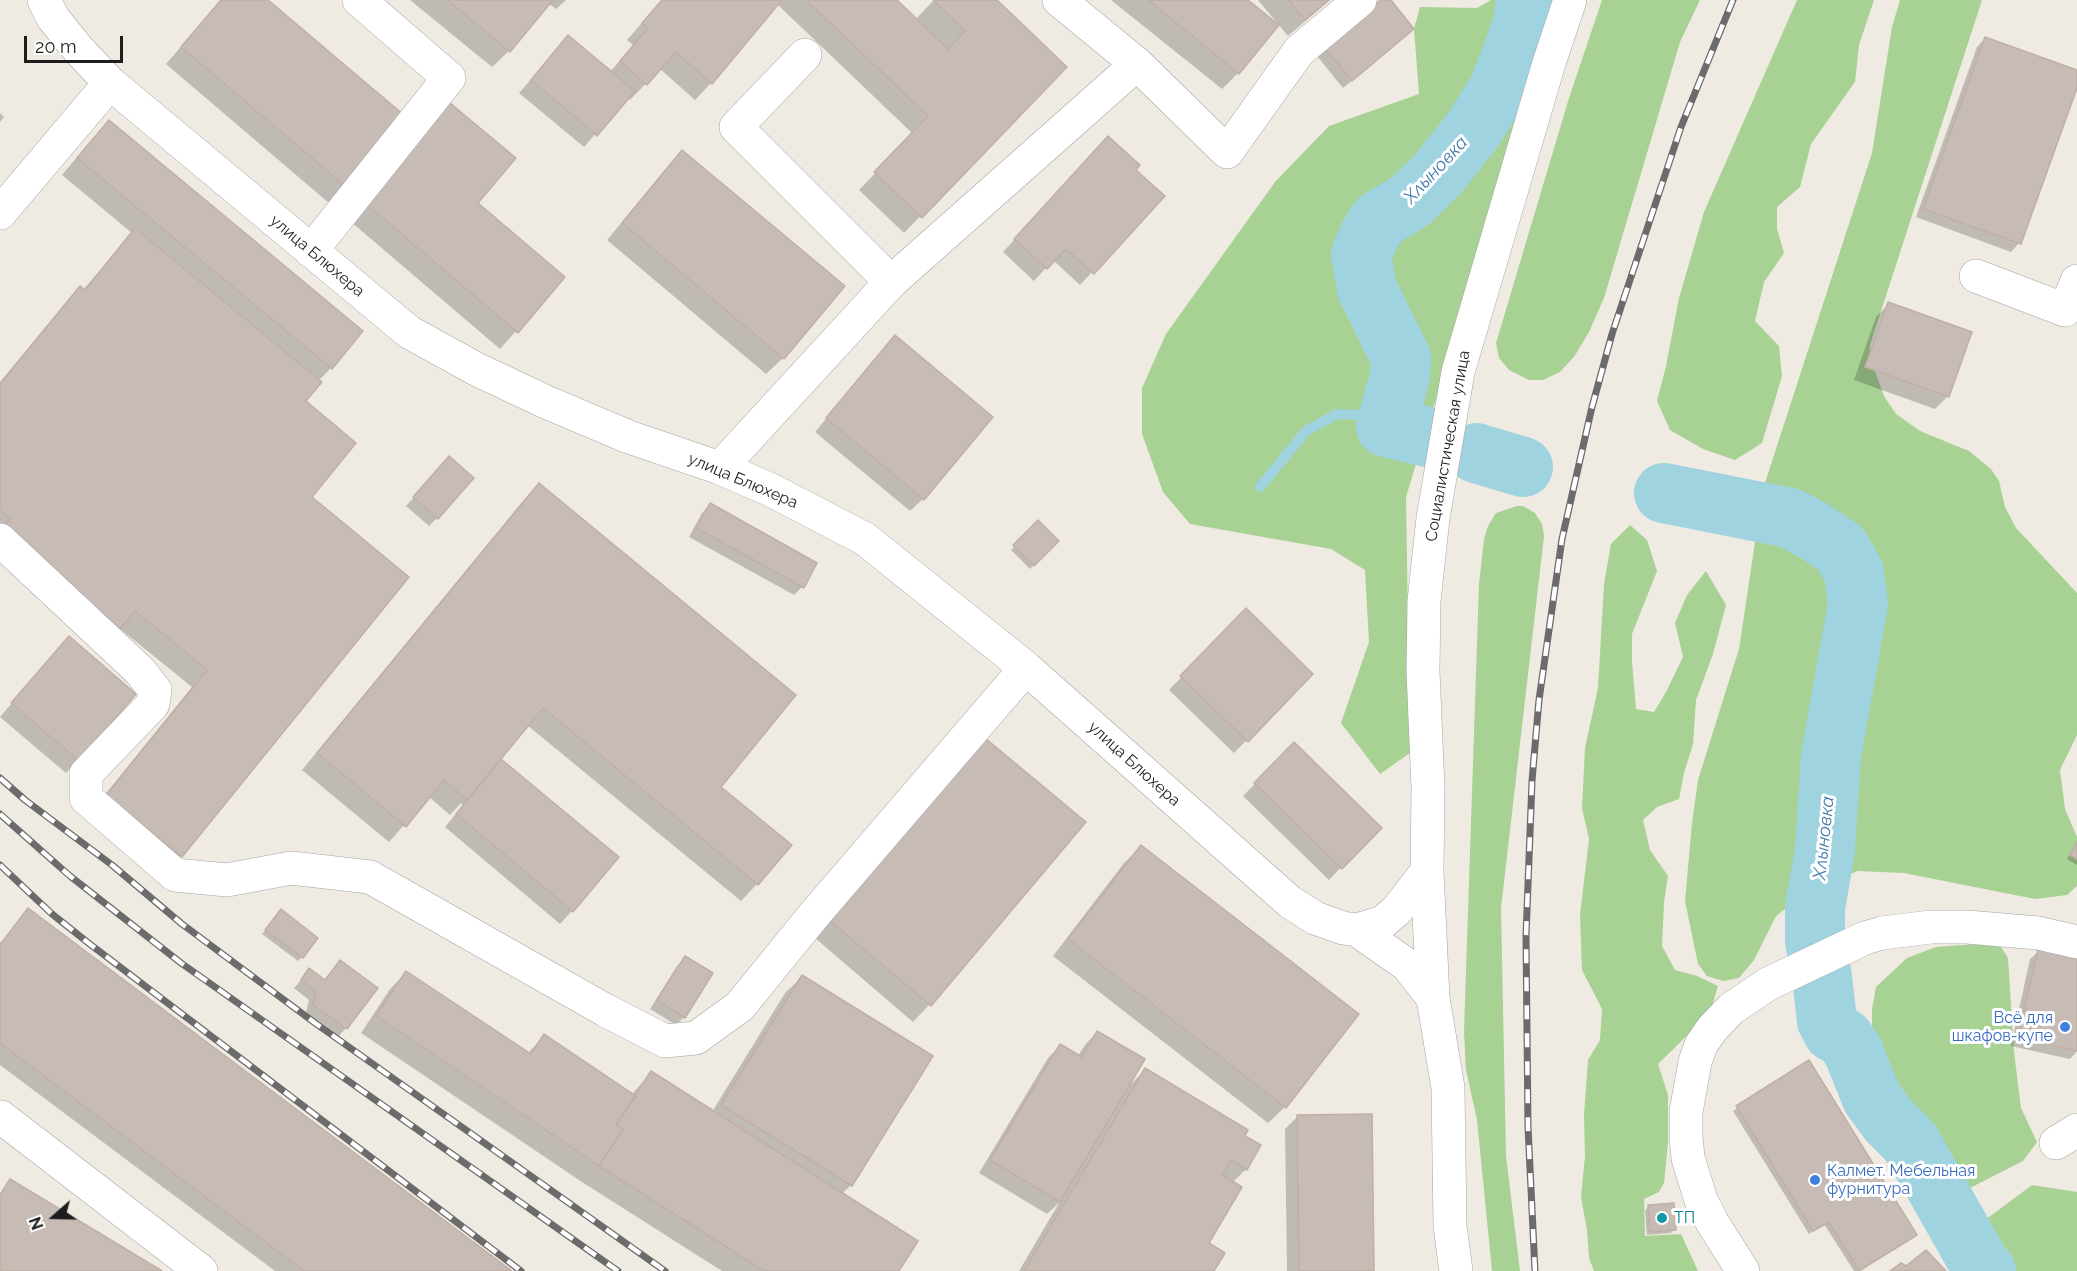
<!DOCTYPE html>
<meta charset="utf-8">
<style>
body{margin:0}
#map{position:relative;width:2077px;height:1271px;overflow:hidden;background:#efeae2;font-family:Raleway,sans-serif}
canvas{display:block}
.north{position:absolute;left:24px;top:1187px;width:60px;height:60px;-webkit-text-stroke:4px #fff;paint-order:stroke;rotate:250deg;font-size:16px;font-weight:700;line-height:24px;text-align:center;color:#1d1d1d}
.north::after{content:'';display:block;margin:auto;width:21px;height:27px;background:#1d1d1d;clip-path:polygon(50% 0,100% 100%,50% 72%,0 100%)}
.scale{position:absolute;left:24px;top:36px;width:99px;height:27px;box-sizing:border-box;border:3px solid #1d1d1d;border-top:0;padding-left:8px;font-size:18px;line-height:21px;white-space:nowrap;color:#1d1d1d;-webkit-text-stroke:4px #fff;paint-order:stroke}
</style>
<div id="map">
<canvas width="2077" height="1271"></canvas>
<div class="north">N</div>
<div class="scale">20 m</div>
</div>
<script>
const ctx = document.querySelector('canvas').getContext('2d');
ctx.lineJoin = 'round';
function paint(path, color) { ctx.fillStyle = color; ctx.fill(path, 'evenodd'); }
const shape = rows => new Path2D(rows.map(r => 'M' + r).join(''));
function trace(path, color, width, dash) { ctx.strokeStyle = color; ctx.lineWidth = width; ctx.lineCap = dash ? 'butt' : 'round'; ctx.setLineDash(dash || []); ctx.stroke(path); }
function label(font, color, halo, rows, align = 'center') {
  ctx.font = font + ' Raleway,sans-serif'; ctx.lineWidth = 6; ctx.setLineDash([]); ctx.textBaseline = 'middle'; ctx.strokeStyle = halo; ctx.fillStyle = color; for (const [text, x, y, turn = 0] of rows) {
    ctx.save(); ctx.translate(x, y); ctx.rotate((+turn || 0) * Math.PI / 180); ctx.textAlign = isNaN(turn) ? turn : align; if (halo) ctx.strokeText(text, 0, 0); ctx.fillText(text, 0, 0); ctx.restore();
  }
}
const forest = shape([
 [1491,0,1558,0,1406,497,1410,753,1380,774,1341,723,1369,642,1365,570,1331,549,1190,524,1163,492,1142,434,1142,388,1166,334,1275,182,1329,126,1419,94,1414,29,1420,7,1477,8],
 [1602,0,1700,0,1680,42,1604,298,1589,332,1574,357,1560,372,1543,380,1529,380,1509,370,1499,358,1496,343,1569,98],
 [1797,0,1874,0,1859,45,1855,82,1811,144,1800,187,1777,207,1777,229,1784,253,1764,282,1755,321,1779,346,1782,376,1762,443,1735,460,1703,449,1670,430,1657,401,1666,366,1679,298,1704,212],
 [1900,0,1982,0,1870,345,1870,357,1884,396,1896,414,1920,431,1969,451,1991,469,1999,481,2005,507,2016,528,2077,593,2077,735,2060,770,2065,809,2077,837,2077,886,2067,895,2035,899,1904,873,1858,871,1808,891,1776,916,1754,960,1739,978,1723,981,1707,976,1698,964,1685,901,1692,823,1698,780,1739,649,1763,489,1872,153,1892,27],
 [1517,506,1523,506,1535,513,1542,524,1544,536,1501,908,1506,1156,1520,1271,1492,1271,1477,1120,1466,1070,1464,1031,1479,584,1484,539,1488,526,1496,513],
 [1630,525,1647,540,1657,571,1632,634,1632,662,1636,709,1654,712,1666,692,1683,657,1675,623,1687,595,1706,571,1726,605,1713,654,1696,700,1693,744,1684,773,1679,799,1657,807,1643,820,1650,850,1668,876,1664,902,1662,946,1675,970,1697,976,1718,986,1710,1013,1658,1064,1668,1095,1668,1142,1664,1183,1659,1192,1644,1199,1645,1236,1681,1234,1698,1271,1594,1271,1589,1258,1587,1230,1581,1197,1585,1156,1584,1115,1588,1060,1600,1040,1602,1009,1582,970,1580,915,1589,839,1582,808,1585,748,1598,688,1604,584,1611,544],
 [1976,944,2001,947,2008,958,2014,1052,2021,1108,2037,1142,2023,1161,1966,1190,1949,1193,1925,1179,1896,1172,1886,1161,1872,1042,1872,1009,1876,987,1907,958,1936,947],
 [2032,1185,2077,1192,2077,1271,1966,1271,1964,1269,1981,1223]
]);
const shadow = shape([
 [221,0,266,0,475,203,563,278,500,349,166,64],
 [410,0,566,0,556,9,548,3,509,51,492,67],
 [662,0,895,0,915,20,934,0,995,0,1065,67,904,233,859,190,913,134,777,4,711,83,695,100,660,69,630,100,627,98,584,147,519,93,568,37,610,72,633,45,627,40],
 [1111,0,1246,0,1277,25,1278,24,1258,0,1330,0,1288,36,1278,24,1238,73,1222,89],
 [1383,0,1389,0,1404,37,1343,88,1317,56],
 [1985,38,2077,72,2077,83,2019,243,2011,252,1916,217,1977,47],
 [0,113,4,117,0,122],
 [109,122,331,368,318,381,304,402,310,497,407,577,181,856,164,872,91,812,192,687,119,628,102,645,0,560,0,382,64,305,80,288,83,290,132,233,62,175,92,139],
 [1096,150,1134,170,1163,196,1080,285,1053,260,1034,281,1003,252],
 [682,152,783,358,766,374,607,240,666,169],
 [1889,304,1948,396,1935,409,1854,380,1876,317],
 [883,350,923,499,910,511,815,432],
 [441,467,437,518,429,526,406,506],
 [539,485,719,787,757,884,741,901,527,725,495,764,572,911,560,924,445,827,463,805,461,803,450,815,429,797,389,842,302,770,523,501],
 [710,505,802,587,794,595,689,537,702,513],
 [1038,522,1057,541,1030,569,1011,550],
 [1246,611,1311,674,1234,753,1169,690],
 [57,651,78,760,66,773,0,717],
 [1294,744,1379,828,1329,880,1243,796],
 [969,756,1084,823,929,1005,913,1022,815,938],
 [2077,841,2077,865,2067,859],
 [1141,847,1356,1015,1285,1107,1268,1123,1053,956,1124,863],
 [28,910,509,1271,275,1271,0,1065,0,943],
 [277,915,302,957,298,961,262,934],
 [2039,951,2077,959,2077,1051,2070,1059,2011,1046,2030,959],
 [685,958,684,1017,676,1025,650,1009,677,966],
 [340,962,346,1028,338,1037,306,1013,309,1000,294,988,310,970,324,981],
 [406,973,527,1054,544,1036,631,1095,651,1073,712,1112,785,993,802,977,851,1185,842,1194,897,1271,722,1271,582,1182,361,1033,390,989],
 [1097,1032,1129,1086,1145,1070,1243,1136,1246,1169,1232,1183,1206,1243,1213,1271,1019,1271,1059,1203,1047,1214,979,1173,1048,1058,1060,1046,1078,1056,1085,1045],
 [1808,1062,1915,1235,1859,1271,1854,1271,1824,1224,1809,1234,1733,1111],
 [1298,1116,1372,1271,1287,1271,1285,1129],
 [1648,1207,1675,1229,1671,1233,1647,1235,1645,1211]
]);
const stream = shape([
 [1260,487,1306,431,1337,414,1357,415,1386,427]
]);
const river = shape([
 [1428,437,1386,427,1400,376,1401,358,1367,289,1361,255,1369,236,1379,220,1410,201,1438,174,1472,131,1499,89,1523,24,1526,0],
 [1476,453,1523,467],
 [1664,493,1790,518,1814,531,1840,548,1854,572,1858,604,1831,756,1825,850,1815,908,1815,941,1822,977,1827,1021,1833,1032,1844,1038,1853,1051,1872,1098,1889,1121,1911,1143,1979,1263,1986,1271]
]);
const building = shape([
 [221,0,268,0,425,133,450,103,516,158,478,203,565,277,518,333,181,47,221,0],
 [447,0,553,0,510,52,447,0],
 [662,0,782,0,712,84,676,52,647,85,620,61,648,28,642,23,662,0],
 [806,0,897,0,948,49,965,31,933,0,997,0,1067,67,922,218,874,172,928,116,806,0],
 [1148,0,1248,0,1279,25,1239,74,1148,0],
 [1288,0,1329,0,1305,20,1288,0],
 [1381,0,1391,0,1414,29,1352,81,1324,47,1381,0],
 [568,35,635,91,597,136,531,80,568,35],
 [1985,37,2077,70,2077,88,2021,244,1923,209,1985,37],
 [109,120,363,331,332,369,77,158,109,120],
 [1108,136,1140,165,1136,170,1165,196,1094,274,1066,249,1047,269,1014,239,1108,136],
 [682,150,845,286,784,359,622,223,682,150],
 [135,228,322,382,306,401,356,443,312,497,409,577,182,857,106,795,207,670,135,611,120,629,0,531,10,519,0,510,0,384,80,286,85,290,135,228],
 [1888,302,1972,332,1949,397,1865,367,1888,302],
 [895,335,993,417,924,500,826,418,895,335],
 [449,456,474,478,438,519,413,497,449,456],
 [539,483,796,695,721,787,792,845,758,885,543,708,467,800,444,780,406,827,317,753,539,483],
 [710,503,817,563,804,588,696,528,710,503],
 [1038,520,1059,541,1034,566,1013,545,1038,520],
 [1246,608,1313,674,1248,742,1180,676,1246,608],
 [69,636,136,694,79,761,11,703,69,636],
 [985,738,1086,822,931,1006,830,921,985,738],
 [1294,742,1382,828,1342,869,1254,783,1294,742],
 [501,759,619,857,573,912,456,814,501,759],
 [2077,842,2077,859,2070,855,2077,842],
 [1141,845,1359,1014,1286,1108,1068,939,1141,845],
 [28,908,512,1271,304,1271,0,1043,0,945,28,908],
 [281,909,318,938,303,958,265,930,281,909],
 [2038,949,2077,957,2077,1051,2018,1037,2038,949],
 [685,956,713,973,685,1018,657,1000,685,956],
 [340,960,378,988,347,1029,313,1005,316,991,301,980,309,968,325,980,340,960],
 [406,971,531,1054,544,1034,636,1096,616,1125,623,1129,599,1166,376,1016,406,971],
 [802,975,933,1056,852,1186,721,1105,802,975],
 [1097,1031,1145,1059,1060,1202,990,1160,1060,1044,1082,1057,1097,1031],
 [1809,1060,1917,1235,1859,1271,1829,1222,1813,1231,1736,1106,1809,1060],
 [1145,1068,1248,1130,1245,1136,1261,1145,1247,1170,1231,1160,1222,1175,1242,1187,1209,1243,1225,1253,1214,1271,1024,1271,1145,1068],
 [651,1071,918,1241,899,1271,764,1271,599,1166,623,1129,616,1125,651,1071],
 [1372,1114,1374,1271,1299,1271,1297,1115,1372,1114],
 [10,1179,162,1271,0,1271,0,1195,10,1179],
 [1674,1203,1676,1230,1650,1232,1648,1205,1674,1203],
 [1926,1250,1946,1271,1890,1271,1901,1263,1906,1266,1926,1250]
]);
const minor = shape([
 [44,0,53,18,78,49,110,83,409,332,476,369,546,402,629,437,720,468,771,490,865,539,1026,668,1290,902,1315,918,1343,928,1357,930,1383,922,1397,910,1427,871],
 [1137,64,1227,152,1299,51,1360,0],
 [0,213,110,83],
 [311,251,449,78,359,0],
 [1976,276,2065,310,2077,281],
 [891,282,1137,64,1059,0],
 [720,468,891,282,736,127,805,55],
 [0,540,140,671,155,690,153,704,86,774,86,798,175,875,227,880,291,868,370,877,605,1010,665,1041,696,1038,740,1006,814,915,1026,668],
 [1357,930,1407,965,1433,998],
 [0,1119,1,1117,201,1271],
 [2056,1143,2077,1130],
 [1456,1271,1450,1226,1448,1088,1433,998,1427,871,1428,788,1423,671,1424,601,1433,518,1458,372,1549,63,1570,0],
 [1743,1271,1712,1222,1701,1200,1688,1158,1686,1136,1686,1112,1695,1062,1701,1045,1712,1029,1731,1009,1768,984,1865,938,1882,933,1931,927,1967,927,2038,933,2077,942]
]);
const rail = shape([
 [0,778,25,800,112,865,182,924,315,1023,665,1271],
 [0,814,70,876,181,963,618,1271],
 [0,865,52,914,91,945,521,1271],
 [1535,1271,1528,1127,1526,936,1532,781,1539,700,1562,539,1592,407,1612,334,1681,127,1733,0]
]);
const markers = [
 [2065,1027,6,"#3f7fe0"],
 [1815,1180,6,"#3f7fe0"],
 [1662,1218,6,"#0f9aa8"]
];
const streetNames = [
 ["улица Блюхера",317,256,40],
 ["Социалистическая улица",1448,446,-80],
 ["улица Блюхера",743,481,23],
 ["улица Блюхера",1134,764,42]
];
const shopNames = [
 ["Всё для",2053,1018],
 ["шкафов-купе",2053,1036],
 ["Калмет. Мебельная",1827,1171,"left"],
 ["фурнитура",1827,1189,"left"]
];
const cultureNames = [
 ["ТП",1674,1218]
];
const waterNames = [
 ["Хлыновка",1436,170,-47],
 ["Хлыновка",1824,838,-84]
];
paint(forest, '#a8d194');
paint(shadow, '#0003');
trace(stream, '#9fd3df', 10);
trace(river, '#9fd3df', 60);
paint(building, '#c7bbb5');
trace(building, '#c1afa3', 1.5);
trace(minor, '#a4a4a4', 34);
trace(minor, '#fff', 33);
trace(rail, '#6b6b6b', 7);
trace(rail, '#fff', 4.5, [14]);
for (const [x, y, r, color] of markers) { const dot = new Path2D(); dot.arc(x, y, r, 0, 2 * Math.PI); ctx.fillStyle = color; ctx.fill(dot); trace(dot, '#fff', 2); }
label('16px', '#1d1d1d', '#fff', streetNames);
label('16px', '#366cbe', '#fff', shopNames, 'right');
label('16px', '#0d838f', '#fff', cultureNames, 'left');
label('italic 18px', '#417aa9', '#fff', waterNames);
</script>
